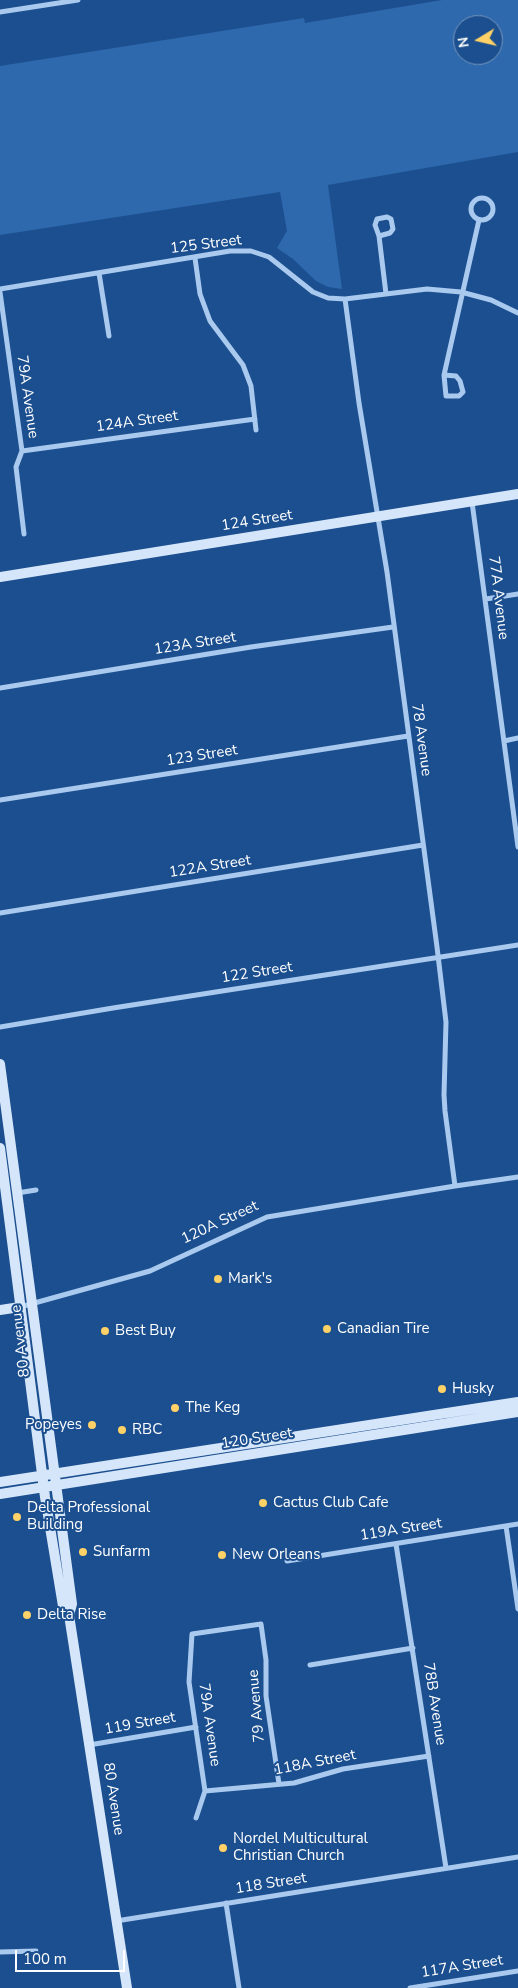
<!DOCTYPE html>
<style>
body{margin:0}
#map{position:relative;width:518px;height:1988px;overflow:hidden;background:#1b4f8f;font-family:"Nunito Sans",sans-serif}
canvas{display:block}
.north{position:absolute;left:453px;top:15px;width:50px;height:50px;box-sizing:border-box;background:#1b4f8f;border:1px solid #7695bc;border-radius:50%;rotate:261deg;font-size:14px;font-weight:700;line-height:20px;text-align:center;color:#fff}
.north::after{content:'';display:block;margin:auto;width:18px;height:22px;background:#ffd166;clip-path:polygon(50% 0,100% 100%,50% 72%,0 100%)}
.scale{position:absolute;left:15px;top:1950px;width:110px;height:22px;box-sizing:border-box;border:2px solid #fff;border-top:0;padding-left:6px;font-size:15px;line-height:18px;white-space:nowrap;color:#fff;-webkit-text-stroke:4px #1b4f8f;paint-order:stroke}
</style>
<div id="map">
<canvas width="518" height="1988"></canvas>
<div class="north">N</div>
<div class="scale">100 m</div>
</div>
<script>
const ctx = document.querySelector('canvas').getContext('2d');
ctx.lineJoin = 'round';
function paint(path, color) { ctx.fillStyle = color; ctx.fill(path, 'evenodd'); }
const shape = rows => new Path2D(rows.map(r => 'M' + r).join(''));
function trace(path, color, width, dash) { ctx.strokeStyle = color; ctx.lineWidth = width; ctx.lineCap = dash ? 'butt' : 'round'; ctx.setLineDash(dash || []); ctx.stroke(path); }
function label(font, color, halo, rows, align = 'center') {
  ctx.font = font + ' "Nunito Sans",sans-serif'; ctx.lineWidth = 4; ctx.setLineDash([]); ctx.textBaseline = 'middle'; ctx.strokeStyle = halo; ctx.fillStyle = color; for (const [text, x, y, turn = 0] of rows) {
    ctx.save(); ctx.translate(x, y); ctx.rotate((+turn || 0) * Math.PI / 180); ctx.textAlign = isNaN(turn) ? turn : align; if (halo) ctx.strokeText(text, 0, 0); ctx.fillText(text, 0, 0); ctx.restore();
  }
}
const green = shape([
 [442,0,518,0,518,152,328,185,342,289,328,287,316,281,293,259,277,248,287,231,280,192,0,235,0,66,304,18,305,23],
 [463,25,493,25,493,55,463,55]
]);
const street = shape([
 [0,12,78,0],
 '471 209a11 11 0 1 1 22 0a11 11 0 1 1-22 0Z',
 [379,236,390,233,393,229,391,219,387,217,377,219,375,225,379,236,386,294],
 [195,258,200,294,210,321,243,365,251,386,256,430],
 [99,273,109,336],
 [0,289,230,251,251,251,269,257,313,292,328,298,345,299,427,289,461,292,491,300,518,313],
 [0,292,22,451,16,467,24,534],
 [345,299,359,403,387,572,437,947,446,1022,444,1095,445,1111,455,1186],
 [444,375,456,376,460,381,463,392,459,396,446,396,444,375,479,220],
 [22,451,255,419],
 [472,502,518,847],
 [486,599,518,594],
 [0,688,251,647,393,627],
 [504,741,518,738],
 [0,800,408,736],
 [0,913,423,845],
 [0,1027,113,1008,518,945],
 [17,1193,36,1190],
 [20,1307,150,1271,267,1217,455,1186,518,1177],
 [506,1526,518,1609],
 [396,1544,446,1868],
 [287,1561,518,1524],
 [310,1665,413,1648],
 [89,1745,196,1727],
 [205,1791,294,1783,343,1769,429,1756],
 [196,1818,205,1791,189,1682,192,1634,261,1624,266,1660,266,1696,279,1784],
 [226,1903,239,1988],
 [116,1921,518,1857],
 [0,1952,36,1951],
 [410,1988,518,1971]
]);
const secondary = shape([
 [0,577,518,494],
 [0,1064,72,1604,69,1615,127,1988],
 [0,1148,45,1497,63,1606,69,1615],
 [0,1310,20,1307],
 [0,1482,518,1402],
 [0,1494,518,1412]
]);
const markers = [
 [218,1279,5,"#ffd166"],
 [327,1329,5,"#ffd166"],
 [105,1331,5,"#ffd166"],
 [442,1389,5,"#ffd166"],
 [175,1408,5,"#ffd166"],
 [92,1425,5,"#ffd166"],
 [122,1430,5,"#ffd166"],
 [263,1503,5,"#ffd166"],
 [17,1517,5,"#ffd166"],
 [83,1552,5,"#ffd166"],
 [222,1555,5,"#ffd166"],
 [27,1615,5,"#ffd166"],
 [223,1848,5,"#ffd166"]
];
const streetNames = [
 ["125 Street",206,245,-7],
 ["79A Avenue",27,397,82],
 ["124A Street",137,422,-8],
 ["124 Street",257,521,-9],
 ["77A Avenue",498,598,83],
 ["123A Street",195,644,-9],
 ["78 Avenue",421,740,82],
 ["123 Street",202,756,-9],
 ["122A Street",210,867,-9],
 ["122 Street",257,973,-9],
 ["120A Street",220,1223,-25],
 ["80 Avenue",21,1341,-97],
 ["120 Street",257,1439,-9],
 ["119A Street",401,1530,-9],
 ["78B Avenue",434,1704,81],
 ["79 Avenue",257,1706,-95],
 ["119 Street",140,1724,-10],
 ["79A Avenue",209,1725,82],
 ["118A Street",315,1763,-11],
 ["80 Avenue",113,1799,81],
 ["118 Street",271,1884,-9],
 ["117A Street",462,1967,-9]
];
const poiNames = [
 ["Mark's",228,1279],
 ["Canadian Tire",337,1329],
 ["Best Buy",115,1331],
 ["Husky",452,1389],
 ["The Keg",185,1408],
 ["Popeyes",82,1425,"right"],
 ["RBC",132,1430],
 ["Cactus Club Cafe",273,1503],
 ["Delta Professional",27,1508],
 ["Building",27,1525],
 ["Sunfarm",93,1552],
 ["New Orleans",232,1555],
 ["Delta Rise",37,1615],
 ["Nordel Multicultural",233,1839],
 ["Christian Church",233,1856]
];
paint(green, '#2e69ad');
trace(street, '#a9c9ee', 5);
trace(secondary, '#d6e6fa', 10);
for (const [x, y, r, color] of markers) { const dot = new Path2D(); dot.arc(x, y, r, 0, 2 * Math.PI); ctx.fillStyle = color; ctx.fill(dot); trace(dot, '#1b4f8f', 2); }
label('15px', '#fff', '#1b4f8f', streetNames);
label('15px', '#fff', '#1b4f8f', poiNames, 'left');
</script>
